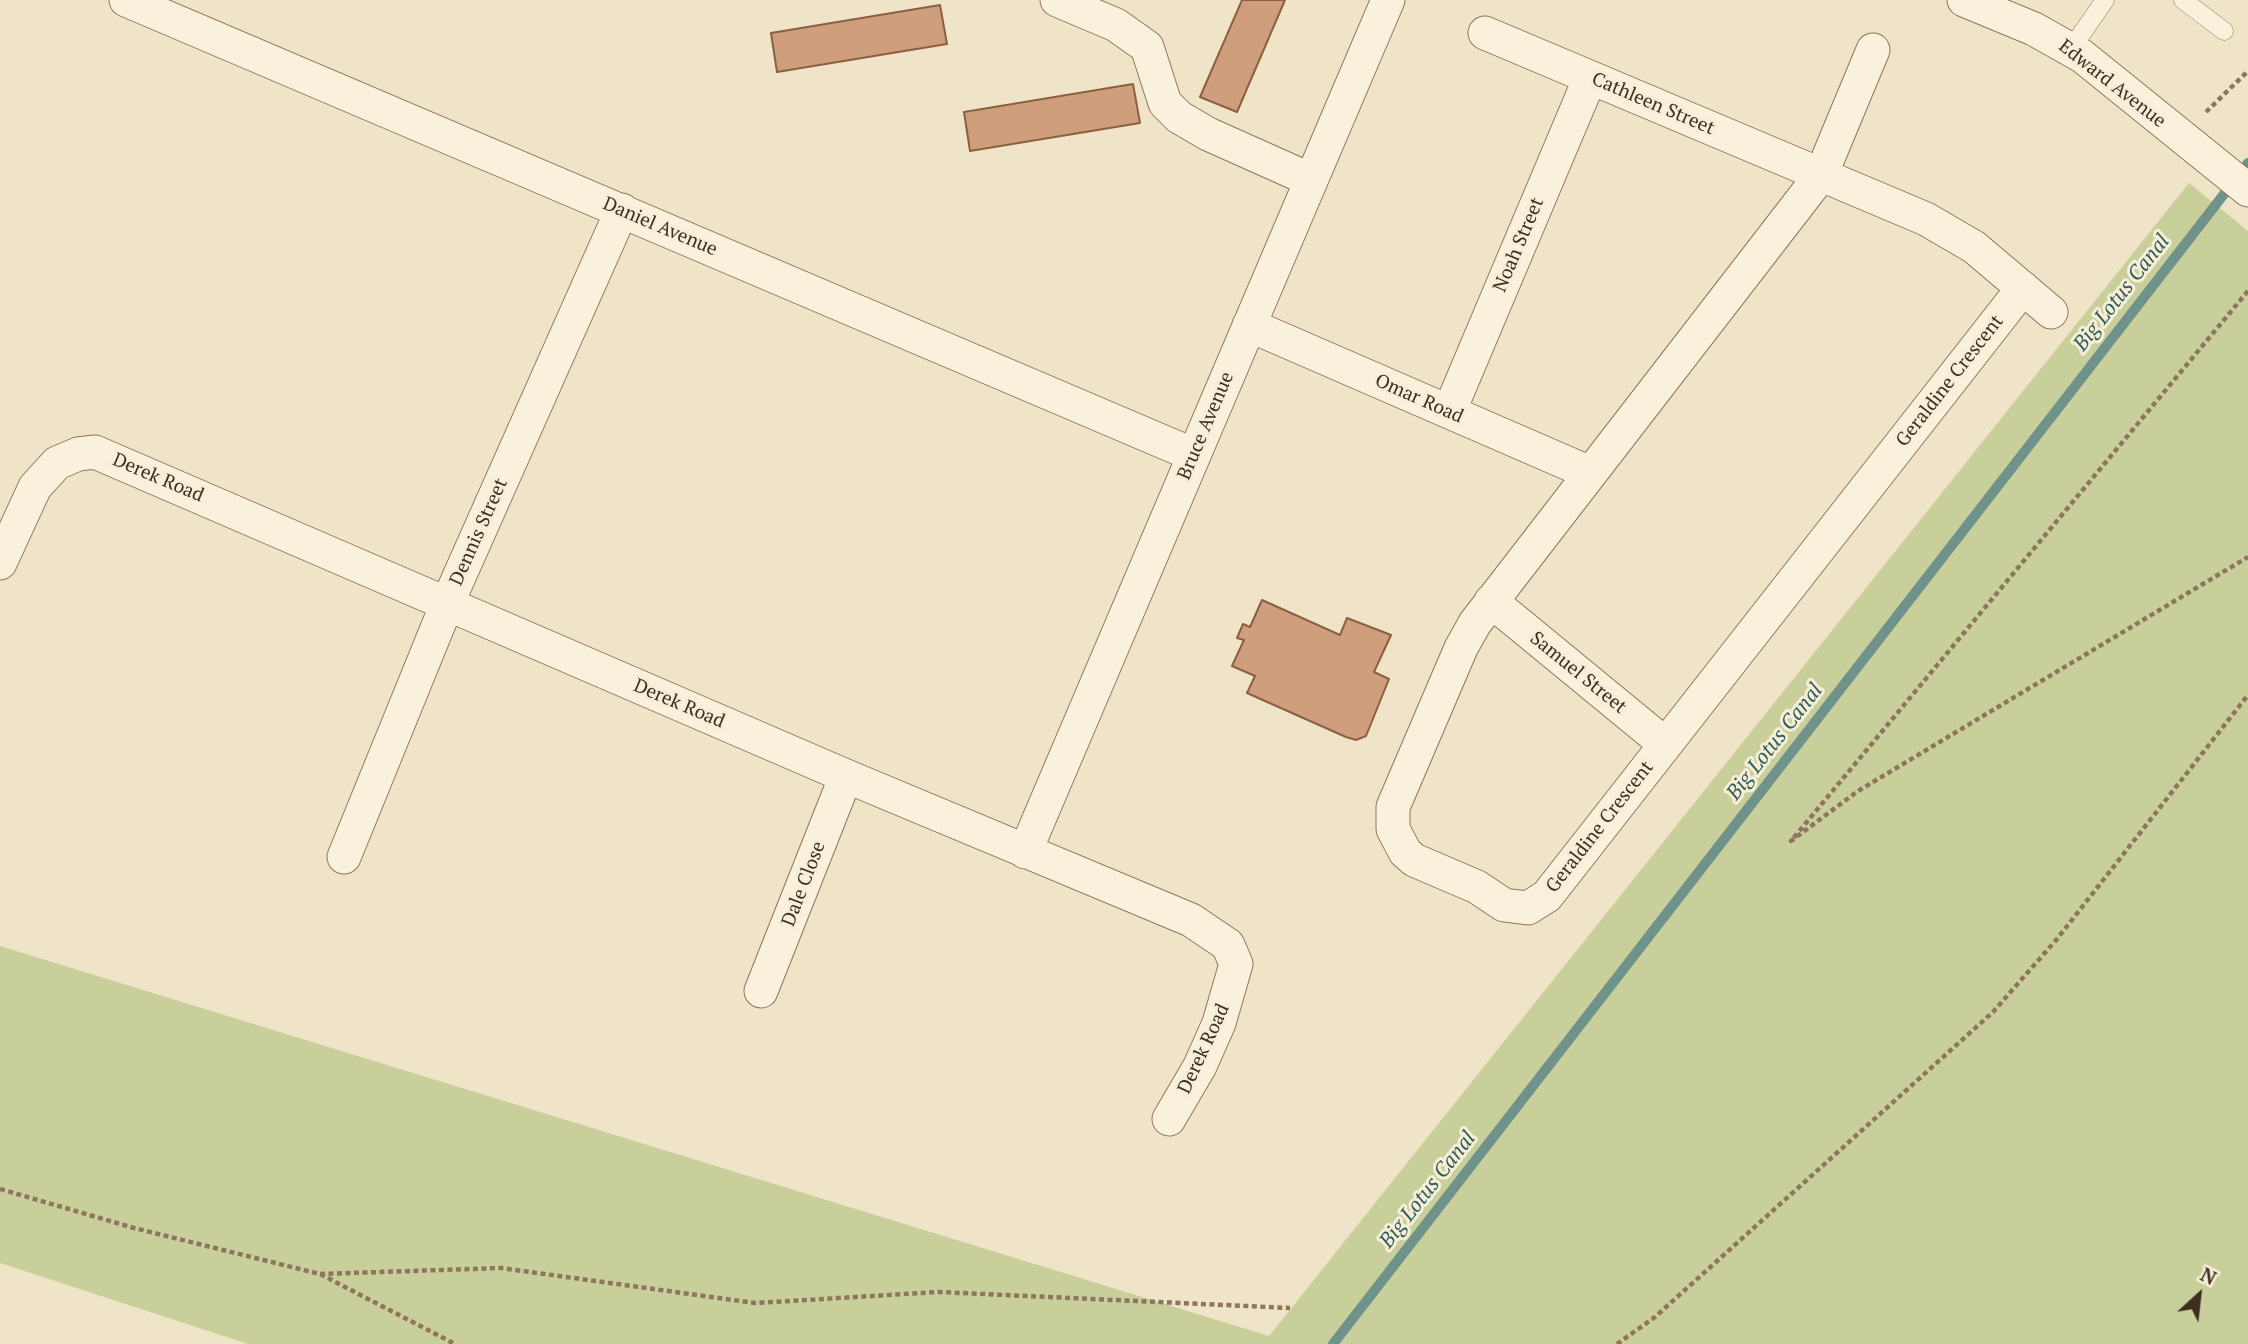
<!DOCTYPE html>
<style>
body{margin:0}
#map{position:relative;width:2248px;height:1344px;overflow:hidden;background:#f0e4c8;font-family:"PT Serif",serif}
canvas{display:block}
.north{position:absolute;left:2164px;top:1260px;width:70px;height:70px;-webkit-text-stroke:5px #f7eed8;paint-order:stroke;rotate:27deg;font-size:19px;font-weight:700;line-height:28px;text-align:center;color:#3d2e20}
.north::after{content:'';display:block;margin:auto;width:24px;height:32px;background:#3d2e20;clip-path:polygon(50% 0,100% 100%,50% 72%,0 100%)}
</style>
<div id="map">
<canvas width="2248" height="1344"></canvas>
<div class="north">N</div>
</div>
<script>
const ctx = document.querySelector('canvas').getContext('2d');
ctx.lineJoin = 'round';
function paint(path, color) { ctx.fillStyle = color; ctx.fill(path, 'evenodd'); }
const shape = rows => new Path2D(rows.map(r => 'M' + r).join(''));
function trace(path, color, width, dash) { ctx.strokeStyle = color; ctx.lineWidth = width; ctx.lineCap = dash ? 'butt' : 'round'; ctx.setLineDash(dash || []); ctx.stroke(path); }
function label(font, color, halo, rows, align = 'center') {
  ctx.font = font + ' "PT Serif",serif'; ctx.lineWidth = 6; ctx.setLineDash([]); ctx.textBaseline = 'middle'; ctx.strokeStyle = halo; ctx.fillStyle = color; for (const [text, x, y, turn = 0] of rows) {
    ctx.save(); ctx.translate(x, y); ctx.rotate((+turn || 0) * Math.PI / 180); ctx.textAlign = isNaN(turn) ? turn : align; if (halo) ctx.strokeText(text, 0, 0); ctx.fillText(text, 0, 0); ctx.restore();
  }
}
const green = shape([
 [2189,183,2248,231,2248,1344,248,1344,0,1263,0,946,1269,1336]
]);
const stream = shape([
 [1333,1344,2248,163]
]);
const building = shape([
 [1242,0,1285,0,1237,112,1200,97,1242,0],
 [940,5,947,44,777,72,771,33,940,5],
 [1133,84,1140,123,970,151,964,112,1133,84],
 [1262,600,1340,635,1347,618,1391,635,1374,672,1389,679,1366,736,1356,740,1346,737,1247,693,1255,676,1232,666,1244,640,1237,638,1243,624,1250,627,1262,600]
]);
const path = shape([
 [2206,112,2248,71],
 [2248,291,1791,841,1858,791,2248,557],
 [0,1189,134,1228,320,1274,455,1344],
 [320,1274,501,1268,755,1303,939,1292,1290,1308],
 [1617,1344,1655,1317,1993,1012,2057,939,2248,695]
]);
const service = shape([
 [2183,0,2224,31],
 [2071,49,2105,0]
]);
const minor = shape([
 [126,0,1194,455],
 [1057,0,1116,25,1147,47,1165,103,1179,117,1208,134,1311,180],
 [1964,0,2034,29,2082,56,2248,190],
 [1485,33,1926,219,1974,247,2051,312],
 [1873,50,1821,175,1475,623,1461,648,1393,807,1393,829,1405,852,1414,860,1477,887,1504,905,1528,908,1547,896,2023,288],
 [1249,325,1590,473],
 [1449,412,1590,78],
 [0,563,35,487,57,463,78,454,95,452,846,776,1191,920,1228,945,1236,964,1219,1023,1200,1066,1169,1119],
 [1491,601,1665,744],
 [1025,852,1388,0],
 [344,857,447,604,622,210],
 [761,991,846,776]
]);
const streetNames = [
 ["Edward Avenue",2112,84,38],
 ["Cathleen Street",1653,104,23],
 ["Daniel Avenue",660,227,23],
 ["Noah Street",1519,245,-67],
 ["Geraldine Crescent",1950,381,-52],
 ["Omar Road",1419,399,24],
 ["Bruce Avenue",1206,426,-67],
 ["Derek Road",158,478,23],
 ["Dennis Street",479,532,-66],
 ["Samuel Street",1578,673,39],
 ["Derek Road",679,704,23],
 ["Geraldine Crescent",1600,827,-52],
 ["Dale Close",804,884,-69],
 ["Derek Road",1204,1049,-65]
];
const waterNames = [
 ["Big Lotus Canal",2122,293,-52],
 ["Big Lotus Canal",1775,742,-52],
 ["Big Lotus Canal",1428,1190,-52]
];
paint(green, '#c9cf9b');
trace(stream, '#6f938a', 10);
paint(building, '#cf9f7d');
trace(building, '#8d5f41', 2);
trace(service, '#8d765c', 19);
trace(minor, '#8d765c', 35);
trace(path, '#8d765c', 4.5, [5, 3.5]);
trace(service, '#faf1dc', 18);
trace(minor, '#faf1dc', 33);
label('19px', '#3d2e20', '#f7eed8', streetNames);
label('italic 21px', '#2f5d5a', '#f7eed8', waterNames);
</script>
